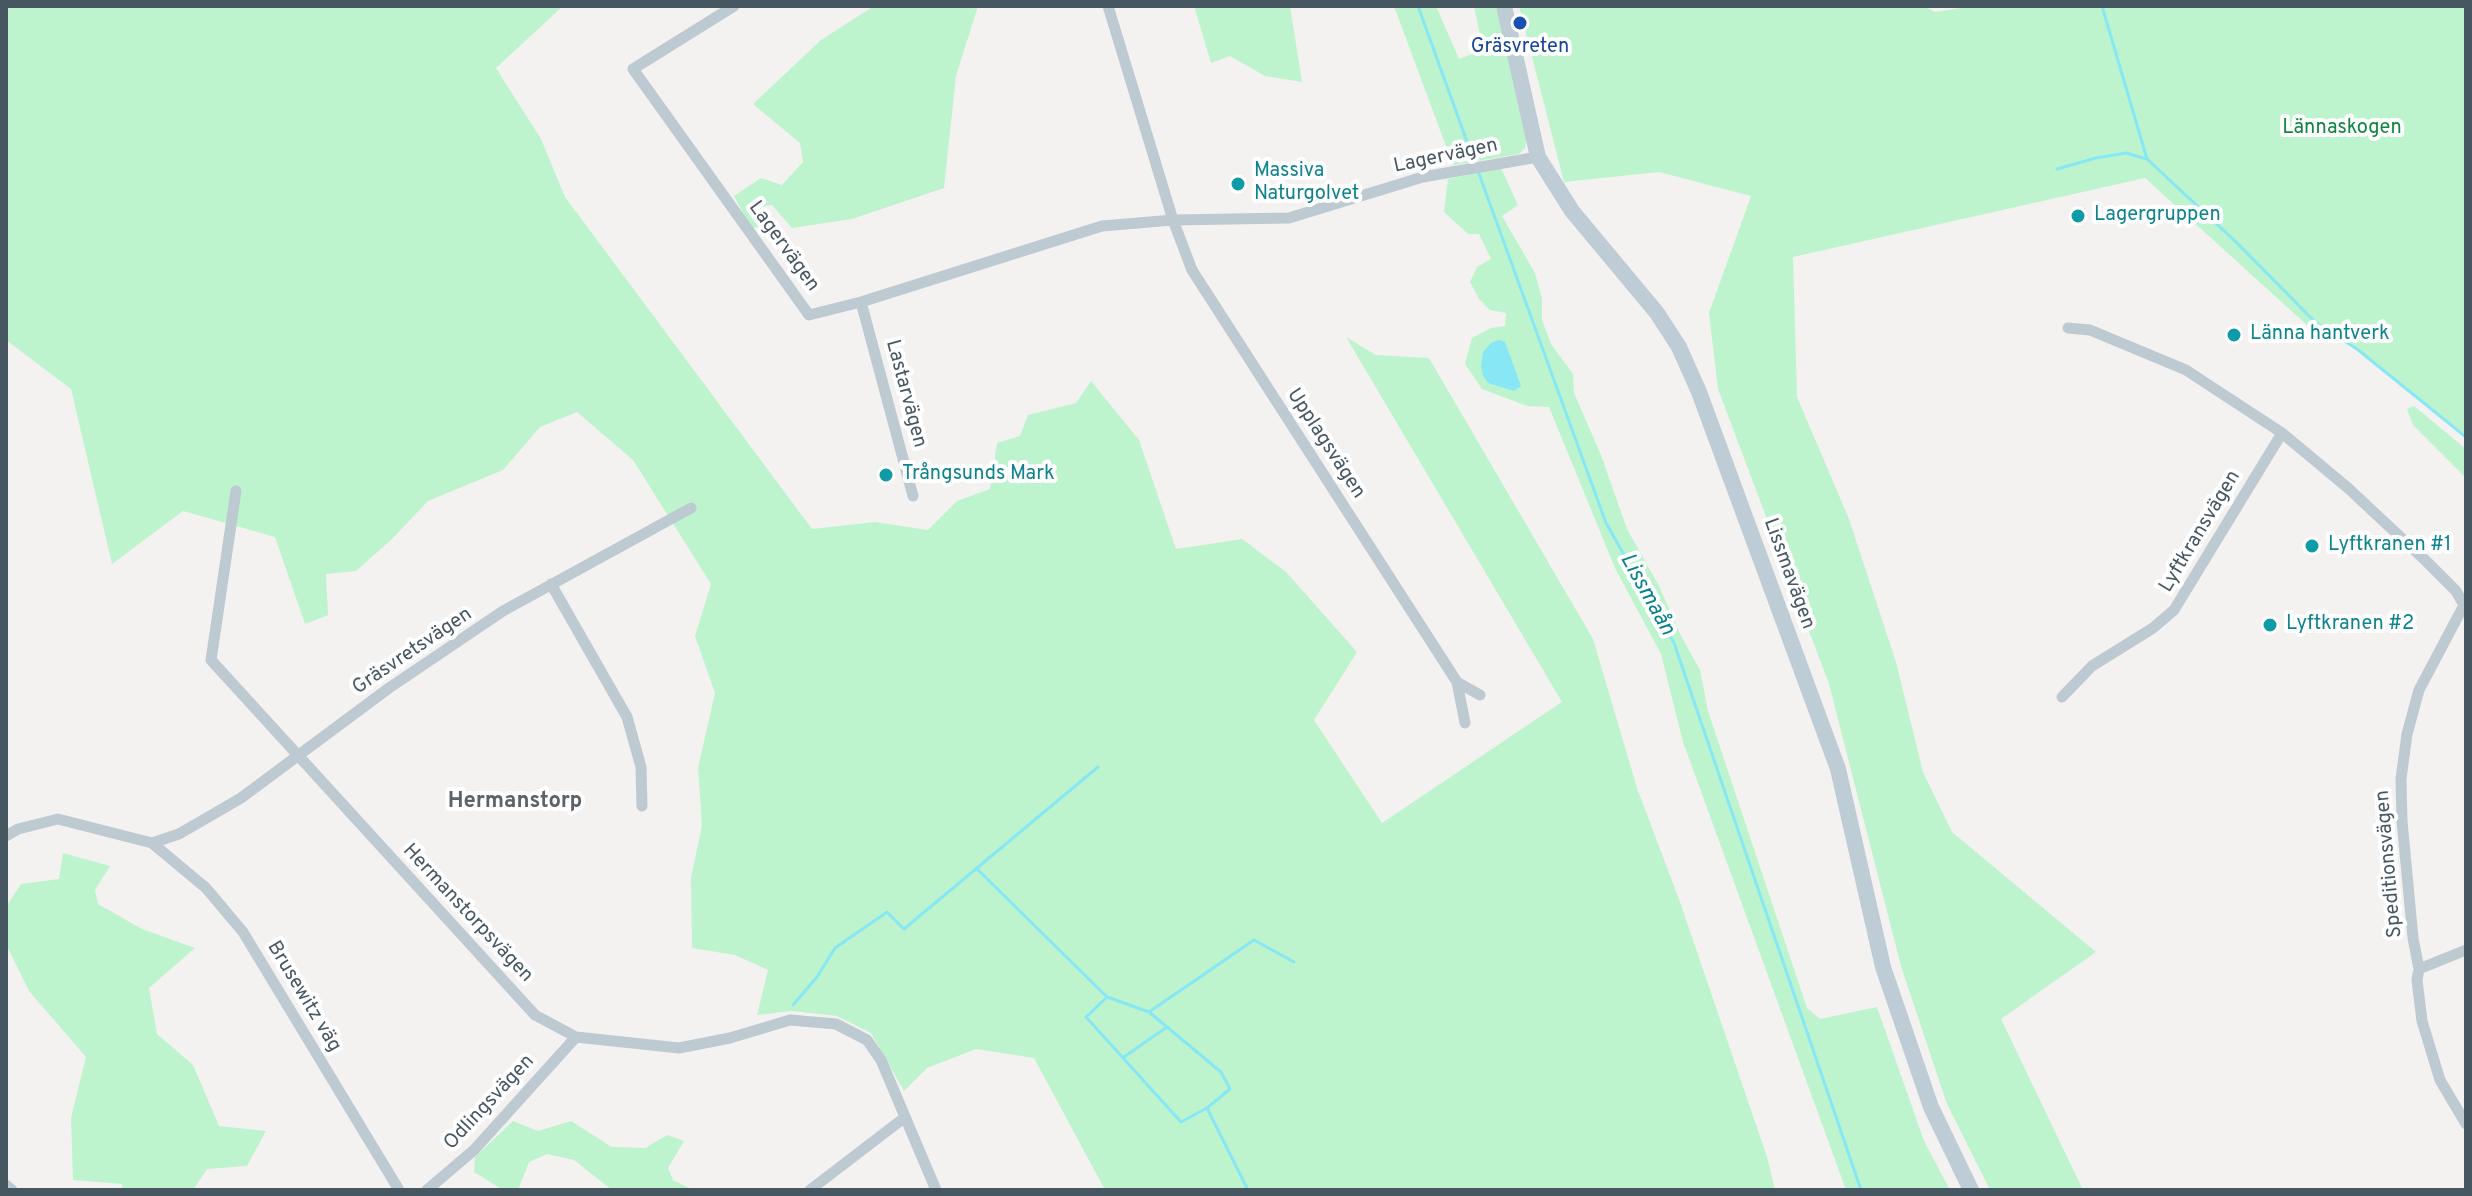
<!DOCTYPE html>
<meta charset="utf-8">
<style>
body{margin:0}
#map{position:relative;width:2472px;height:1196px;overflow:hidden;background:#f4f1f1;font-family:Overpass,sans-serif}
canvas{display:block}
.frame{position:absolute;inset:0;border:8px solid #475761;pointer-events:none}
</style>
<div id="map">
<canvas width="2472" height="1196"></canvas>
<div class="frame"></div>
</div>
<script>
const ctx = document.querySelector('canvas').getContext('2d');
ctx.lineJoin = 'round';
function paint(path, color) { ctx.fillStyle = color; ctx.fill(path, 'evenodd'); }
const shape = rows => new Path2D(rows.map(r => 'M' + r).join(''));
function trace(path, color, width, dash) { ctx.strokeStyle = color; ctx.lineWidth = width; ctx.lineCap = dash ? 'butt' : 'round'; ctx.setLineDash(dash || []); ctx.stroke(path); }
function label(font, color, halo, rows, align = 'center') {
  ctx.font = font + ' Overpass,sans-serif'; ctx.lineWidth = 8; ctx.setLineDash([]); ctx.textBaseline = 'middle'; ctx.strokeStyle = halo; ctx.fillStyle = color; for (const [text, x, y, turn = 0] of rows) {
    ctx.save(); ctx.translate(x, y); ctx.rotate((+turn || 0) * Math.PI / 180); ctx.textAlign = isNaN(turn) ? turn : align; if (halo) ctx.strokeText(text, 0, 0); ctx.fillText(text, 0, 0); ctx.restore();
  }
}
const green = shape([
 [6,6,563,6,496,68,541,139,565,197,812,529,875,522,928,530,957,501,990,489,997,443,1020,436,1028,415,1076,403,1091,381,1139,440,1176,549,1242,539,1286,572,1357,652,1314,720,1382,823,1562,702,1346,337,1376,355,1429,358,1593,639,1637,788,1680,902,1767,1157,1775,1190,1105,1190,1034,1058,976,1049,927,1068,904,1091,871,1033,837,1016,792,1011,757,1015,768,970,735,955,692,948,691,878,702,825,698,768,715,693,695,636,711,584,633,460,577,412,540,427,503,470,428,501,391,540,356,571,326,574,328,615,305,624,275,537,183,511,112,564,71,389,6,340],
 [874,6,978,6,956,76,944,188,852,219,792,228,772,205,757,207,759,227,751,228,734,196,761,178,782,185,803,162,800,143,753,104,821,40],
 [1194,6,1290,6,1302,82,1265,76,1230,56,1211,63],
 [1394,6,1436,6,1459,59,1483,50,1474,6,1496,6,1527,137,1525,148,1519,154,1453,165],
 [1519,6,1924,6,1935,12,1974,6,2466,6,2466,435,2333,330,2319,336,2145,178,1793,257,1797,397,1849,519,1896,662,1923,772,1952,832,2096,952,2001,1019,2083,1190,1990,1190,1947,1104,1901,966,1829,684,1718,389,1709,313,1751,196,1659,172,1564,182],
 [1501,168,1518,205,1502,216,1535,273,1542,299,1542,320,1551,344,1573,374,1574,393,1601,455,1627,529,1659,586,1680,634,1700,670,1708,711,1807,1008,1820,1019,1877,1007,1924,1141,1950,1190,1846,1190,1683,742,1661,654,1615,568,1549,407,1527,406,1482,389,1465,364,1472,338,1491,328,1505,326,1506,313,1490,310,1479,299,1470,282,1477,267,1491,259,1479,234,1468,234,1444,212,1448,179],
 [2414,406,2466,449,2466,478,2413,425,2407,409],
 [63,853,110,866,95,890,98,904,142,929,195,948,149,988,157,1034,193,1065,219,1126,266,1131,247,1166,207,1169,193,1190,123,1190,122,1184,73,1180,71,1118,86,1057,29,991,6,944,6,907,21,884,59,879],
 [513,1121,538,1131,571,1121,612,1147,645,1148,667,1135,684,1141,668,1168,673,1180,693,1190,612,1190,574,1160,547,1154,529,1162,518,1190,503,1190,474,1172,475,1157]
]);
const water = shape([
 [1499,340,1505,342,1521,386,1514,391,1488,383,1483,376,1481,366,1483,352,1491,343]
]);
const stream = shape([
 [1418,6,1475,164],
 [2147,159,2237,243,2316,323,2357,349,2466,437],
 [2057,169,2096,158,2126,153,2147,159,2102,6],
 [1478,171,1606,523,1674,643,1861,1190],
 [976,868,1107,997,1149,1012,1221,1072,1230,1089,1207,1108],
 [1107,997,1086,1017,1181,1122,1207,1108,1248,1190],
 [793,1005,817,977,835,948,887,912,904,929,1098,767],
 [1149,1012,1254,940,1294,962],
 [1124,1057,1167,1027]
]);
const street = shape([
 [734,6,633,69,809,315,861,302,1102,226,1173,220,1289,218,1423,177,1538,157],
 [1108,6,1173,220,1192,270,1457,682,1465,723],
 [861,302,913,496],
 [2068,328,2090,330,2186,370,2282,433,2348,488,2425,560,2456,591,2464,605,2419,690,2407,734,2401,779,2402,821,2413,938,2419,969,2417,980,2422,1021,2440,1080,2466,1124],
 [236,491,211,660,535,1015,576,1037,679,1048,730,1038,790,1020,836,1024,867,1040,881,1060,936,1190],
 [551,584,627,717,641,767,642,806],
 [1457,682,1480,695],
 [2062,697,2092,666,2153,628,2174,610,2282,433],
 [6,836,18,829,58,819,152,843,179,834,241,798,389,688,503,611,691,508],
 [152,843,206,888,243,932,399,1190],
 [2419,969,2466,950],
 [6,1185,12,1190],
 [427,1190,474,1150,576,1037],
 [810,1190,904,1118]
]);
const secondary = shape([
 [1504,6,1538,157,1572,211,1657,313,1679,347,1699,392,1838,769,1883,967,1931,1107,1971,1190]
]);
const markers = [
 [1520,23,8,"#1a4fb4"],
 [1238,184,8,"#0f9aa8"],
 [2078,216,8,"#0f9aa8"],
 [2234,335,8,"#0f9aa8"],
 [886,475,8,"#0f9aa8"],
 [2312,546,8,"#0f9aa8"],
 [2270,625,8,"#0f9aa8"]
];
const transitNames = [
 ["Gräsvreten",1520,48]
];
const parkNames = [
 ["Lännaskogen",2342,129]
];
const streetNames = [
 ["Lagervägen",1446,157,-12],
 ["Lagervägen",783,247,54],
 ["Lastarvägen",905,394,75],
 ["Upplagsvägen",1325,444,57],
 ["Lyftkransvägen",2201,532,-59],
 ["Lissmavägen",1788,574,70],
 ["Gräsvretsvägen",413,652,-34],
 ["Speditionsvägen",2390,864,-95],
 ["Hermanstorpsvägen",467,914,47],
 ["Brusewitz väg",303,997,59],
 ["Odlingsvägen",490,1103,-47]
];
const cultureNames = [
 ["Massiva",1254,172],
 ["Naturgolvet",1254,195],
 ["Lagergruppen",2094,216],
 ["Länna hantverk",2250,335],
 ["Trångsunds Mark",902,475],
 ["Lyftkranen #1",2328,546],
 ["Lyftkranen #2",2286,625]
];
const waterNames = [
 ["Lissmaån",1646,595,61]
];
const neighbourhoodNames = [
 ["Hermanstorp",515,803]
];
paint(green, '#bdf4cd');
paint(water, '#87e7f4');
trace(stream, '#87e7f4', 3);
trace(street, '#becad2', 11);
trace(secondary, '#beccd6', 16);
for (const [x, y, r, color] of markers) { const dot = new Path2D(); dot.arc(x, y, r, 0, 2 * Math.PI); ctx.fillStyle = color; ctx.fill(dot); trace(dot, '#fff', 3); }
label('20px', '#164399', '#fff', transitNames);
label('20px', '#0f8540', '#fff', parkNames);
label('20px', '#475761', '#fff', streetNames);
label('20px', '#0d838f', '#fff', cultureNames, 'left');
label('italic 22px', '#048090', '#fff', waterNames);
label('bold 22px', '#5d6267', '#fff', neighbourhoodNames);
</script>
